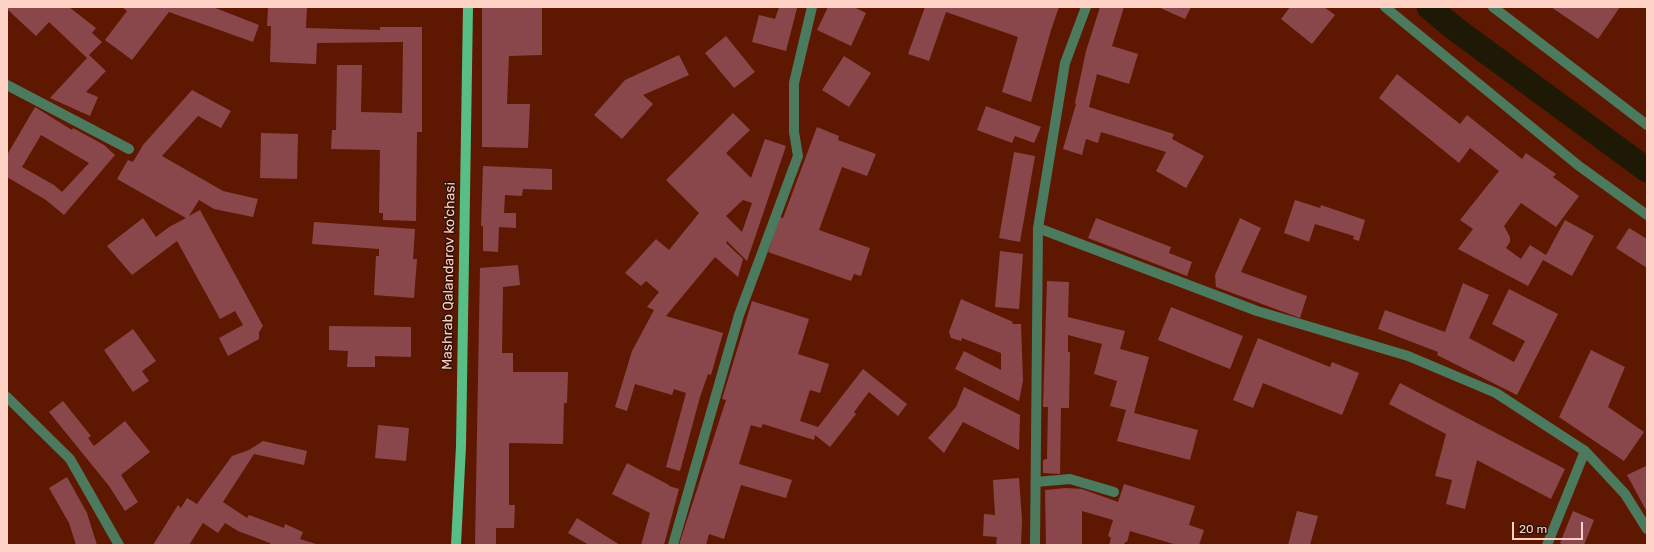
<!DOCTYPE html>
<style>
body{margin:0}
#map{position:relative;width:1654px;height:552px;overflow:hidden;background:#5e1801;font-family:Rubik,sans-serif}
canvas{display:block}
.frame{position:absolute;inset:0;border:8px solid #fdd1c4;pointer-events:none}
.scale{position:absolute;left:1512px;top:522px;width:71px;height:18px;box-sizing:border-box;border:2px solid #fdd1c4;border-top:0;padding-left:5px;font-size:12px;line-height:14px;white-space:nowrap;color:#fdd1c4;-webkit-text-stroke:3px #2f1108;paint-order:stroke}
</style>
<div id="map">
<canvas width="1654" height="552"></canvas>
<div class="frame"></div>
<div class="scale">20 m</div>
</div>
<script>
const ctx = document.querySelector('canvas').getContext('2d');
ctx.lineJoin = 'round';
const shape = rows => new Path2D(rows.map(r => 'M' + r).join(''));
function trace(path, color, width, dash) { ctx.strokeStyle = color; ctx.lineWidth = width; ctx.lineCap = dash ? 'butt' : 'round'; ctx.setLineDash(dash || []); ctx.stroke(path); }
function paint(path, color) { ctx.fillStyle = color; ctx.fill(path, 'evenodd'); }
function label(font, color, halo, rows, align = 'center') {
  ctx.font = font + ' Rubik,sans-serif'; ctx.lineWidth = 3; ctx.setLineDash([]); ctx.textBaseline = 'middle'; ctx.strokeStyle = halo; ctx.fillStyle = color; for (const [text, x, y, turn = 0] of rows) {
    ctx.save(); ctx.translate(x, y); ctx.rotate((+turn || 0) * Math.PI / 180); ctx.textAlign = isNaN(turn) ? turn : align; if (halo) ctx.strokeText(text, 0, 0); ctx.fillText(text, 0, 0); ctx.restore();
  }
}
const canal = shape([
 [1429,7,1454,28,1647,170]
]);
const building = shape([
 [7,7,69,7,96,28,92,33,102,42,89,55,106,71,86,92,98,97,90,116,50,98,87,58,49,22,36,36,8,10,7,12],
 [122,7,213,7,259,25,253,42,169,12,132,60,105,40,127,11],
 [268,7,307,7,306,28,380,30,380,27,422,27,422,132,417,132,416,221,383,220,383,213,379,213,380,150,331,149,332,130,336,130,337,65,362,65,361,112,402,113,403,42,317,43,316,64,270,62,271,26,267,26],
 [482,7,542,7,542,55,509,56,507,104,530,104,528,148,482,147],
 [779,7,797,8,786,51,752,42,759,15,775,19],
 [828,7,854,7,866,13,851,46,817,30],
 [925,7,1059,7,1051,30,1031,102,1002,92,1018,37,946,12,929,61,908,54],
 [1100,7,1124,7,1112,46,1138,54,1129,84,1097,74,1089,107,1174,134,1172,139,1204,156,1186,188,1156,171,1166,152,1101,132,1098,143,1086,139,1082,155,1063,149,1076,104,1075,103,1086,51],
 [1158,7,1191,7,1185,19],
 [1290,7,1324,7,1335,15,1312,44,1281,19],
 [1551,7,1620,7,1598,39],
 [726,36,755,72,734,88,705,53],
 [679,55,689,75,643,95,653,104,622,139,594,115,625,80],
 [844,56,871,73,849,107,822,90],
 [1397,74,1460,124,1467,115,1522,159,1526,153,1556,174,1553,177,1579,196,1556,227,1521,203,1504,226,1510,237,1510,242,1506,248,1521,259,1530,245,1546,255,1565,220,1594,236,1572,276,1543,260,1528,286,1458,249,1473,229,1460,220,1499,171,1470,148,1459,163,1379,98],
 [192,90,231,111,221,128,198,116,162,156,223,191,258,199,253,217,214,209,199,200,189,216,200,210,263,326,259,332,259,339,228,356,219,338,243,325,235,311,220,319,177,241,132,275,107,246,143,218,156,237,169,227,186,218,117,179,128,160,133,162,143,145],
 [986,106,1041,127,1034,143,1015,136,1012,143,977,130],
 [35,107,72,130,73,128,104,145,115,155,64,215,46,200,7,177,7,155],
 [41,135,89,163,62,192,54,185,22,167],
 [733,113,750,130,726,153,751,178,765,139,786,146,747,261,727,241,726,243,743,259,738,277,715,257,666,316,723,333,711,375,708,374,700,397,680,471,666,467,686,393,674,389,672,395,635,384,627,411,615,407,632,351,654,310,647,307,659,292,646,281,641,286,625,273,656,239,669,250,699,213,666,180],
 [743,200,752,203,742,232,726,216],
 [817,127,839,136,838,140,876,154,867,176,842,167,819,230,870,248,861,276,854,274,851,281,768,252,780,217,783,218],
 [261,133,298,134,297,179,260,178],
 [1014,152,1035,156,1020,242,999,238],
 [483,166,552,169,552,190,523,189,522,196,505,195,504,213,516,213,516,228,499,227,498,252,483,251,483,226,481,226],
 [1295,200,1320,208,1321,205,1365,220,1359,241,1353,239,1354,236,1315,224,1309,242,1284,233],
 [1096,218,1171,247,1169,253,1192,262,1187,276,1088,238],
 [1240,218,1261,228,1241,272,1307,296,1300,318,1216,287,1215,275],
 [314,222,415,229,413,259,417,259,414,298,374,295,376,256,379,256,379,249,312,244],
 [1629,228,1647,239,1647,268,1616,248],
 [1000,251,1023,254,1019,309,995,307],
 [518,265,520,285,503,287,502,353,513,353,513,372,568,372,567,403,564,403,563,444,509,443,509,505,515,505,514,528,496,528,496,544,475,544,480,268],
 [1047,281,1069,282,1068,317,1125,331,1120,349,1149,357,1134,413,1198,430,1190,460,1117,441,1126,410,1110,406,1117,381,1094,374,1102,344,1068,335,1068,352,1070,352,1069,408,1061,408,1060,474,1043,473,1043,460,1047,459,1048,407,1043,407],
 [1463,283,1489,295,1469,338,1514,362,1525,341,1492,324,1509,289,1558,314,1517,395,1437,355,1438,352,1378,329,1385,310,1445,332],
 [961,299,1013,322,1012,324,1021,324,1023,381,1019,401,955,369,964,351,1001,370,1001,353,962,338,961,341,951,338,949,332],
 [752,301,809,319,798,354,829,364,820,393,810,390,800,421,818,427,863,369,907,404,898,416,869,392,854,412,856,414,830,447,815,435,814,440,763,424,761,428,751,425,739,464,792,480,786,498,741,485,724,539,709,534,706,545,679,545,726,400,722,399],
 [1171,307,1243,336,1230,369,1158,340],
 [329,326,411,327,411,357,375,356,375,367,347,367,348,351,329,350],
 [133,329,156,361,142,371,149,381,133,392,104,350],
 [1258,338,1330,367,1332,362,1359,373,1342,415,1263,383,1253,408,1233,400],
 [1591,350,1625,367,1608,407,1644,432,1624,461,1559,417],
 [1400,383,1565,469,1551,499,1477,460,1465,509,1446,504,1452,480,1435,476,1446,434,1389,404],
 [964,387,1020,415,1019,450,963,422,944,453,928,438,956,407],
 [63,401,91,436,88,438,94,446,125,421,150,452,121,475,138,502,125,511,109,486,49,412],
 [378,425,409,428,406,461,375,458],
 [263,441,307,451,304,465,254,454,223,502,247,518,249,515,284,528,285,524,303,532,300,539,319,545,270,545,270,543,238,531,225,523,218,533,203,523,189,545,153,545,178,505,181,508,187,498,197,504,232,456,249,450],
 [627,463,669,485,669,486,679,489,664,545,641,545,650,513,612,494],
 [1646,466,1647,468,1647,512,1627,475],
 [67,477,87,513,97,545,76,545,69,523,49,488],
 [1019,478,1022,520,1021,545,996,545,997,537,983,536,984,514,995,515,993,480],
 [1124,484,1195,506,1189,525,1204,530,1199,545,1177,545,1130,531,1127,542,1125,542,1124,545,1109,545,1111,538,1108,536,1113,520,1082,511,1082,545,1046,545,1045,490,1066,488,1082,489,1118,502],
 [1297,511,1318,516,1310,545,1288,545],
 [1573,511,1594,520,1584,545,1564,545,1560,543],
 [577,518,620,545,589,545,568,533]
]);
const minor = shape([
 [1385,7,1579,166,1647,215],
 [1493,7,1647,125],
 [7,85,129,149],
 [1038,228,1257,311,1408,356,1496,393,1585,451],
 [7,397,70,459,119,545],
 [1036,482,1070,479,1114,492],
 [673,545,739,315,798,156,794,132,794,83,812,7],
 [1035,545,1038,228,1065,63,1086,7],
 [1547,545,1585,451,1625,494,1647,529]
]);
const major = shape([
 [456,545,461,446,468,7]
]);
const streetNames = [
 ["Mashrab Qalandarov ko'chasi",449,276,-89]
];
trace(canal, '#1e1904', 25);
paint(building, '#89474b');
trace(minor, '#4b7a5e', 10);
trace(major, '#57bf86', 10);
label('14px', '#fdd1c4', '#2f1108', streetNames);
</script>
